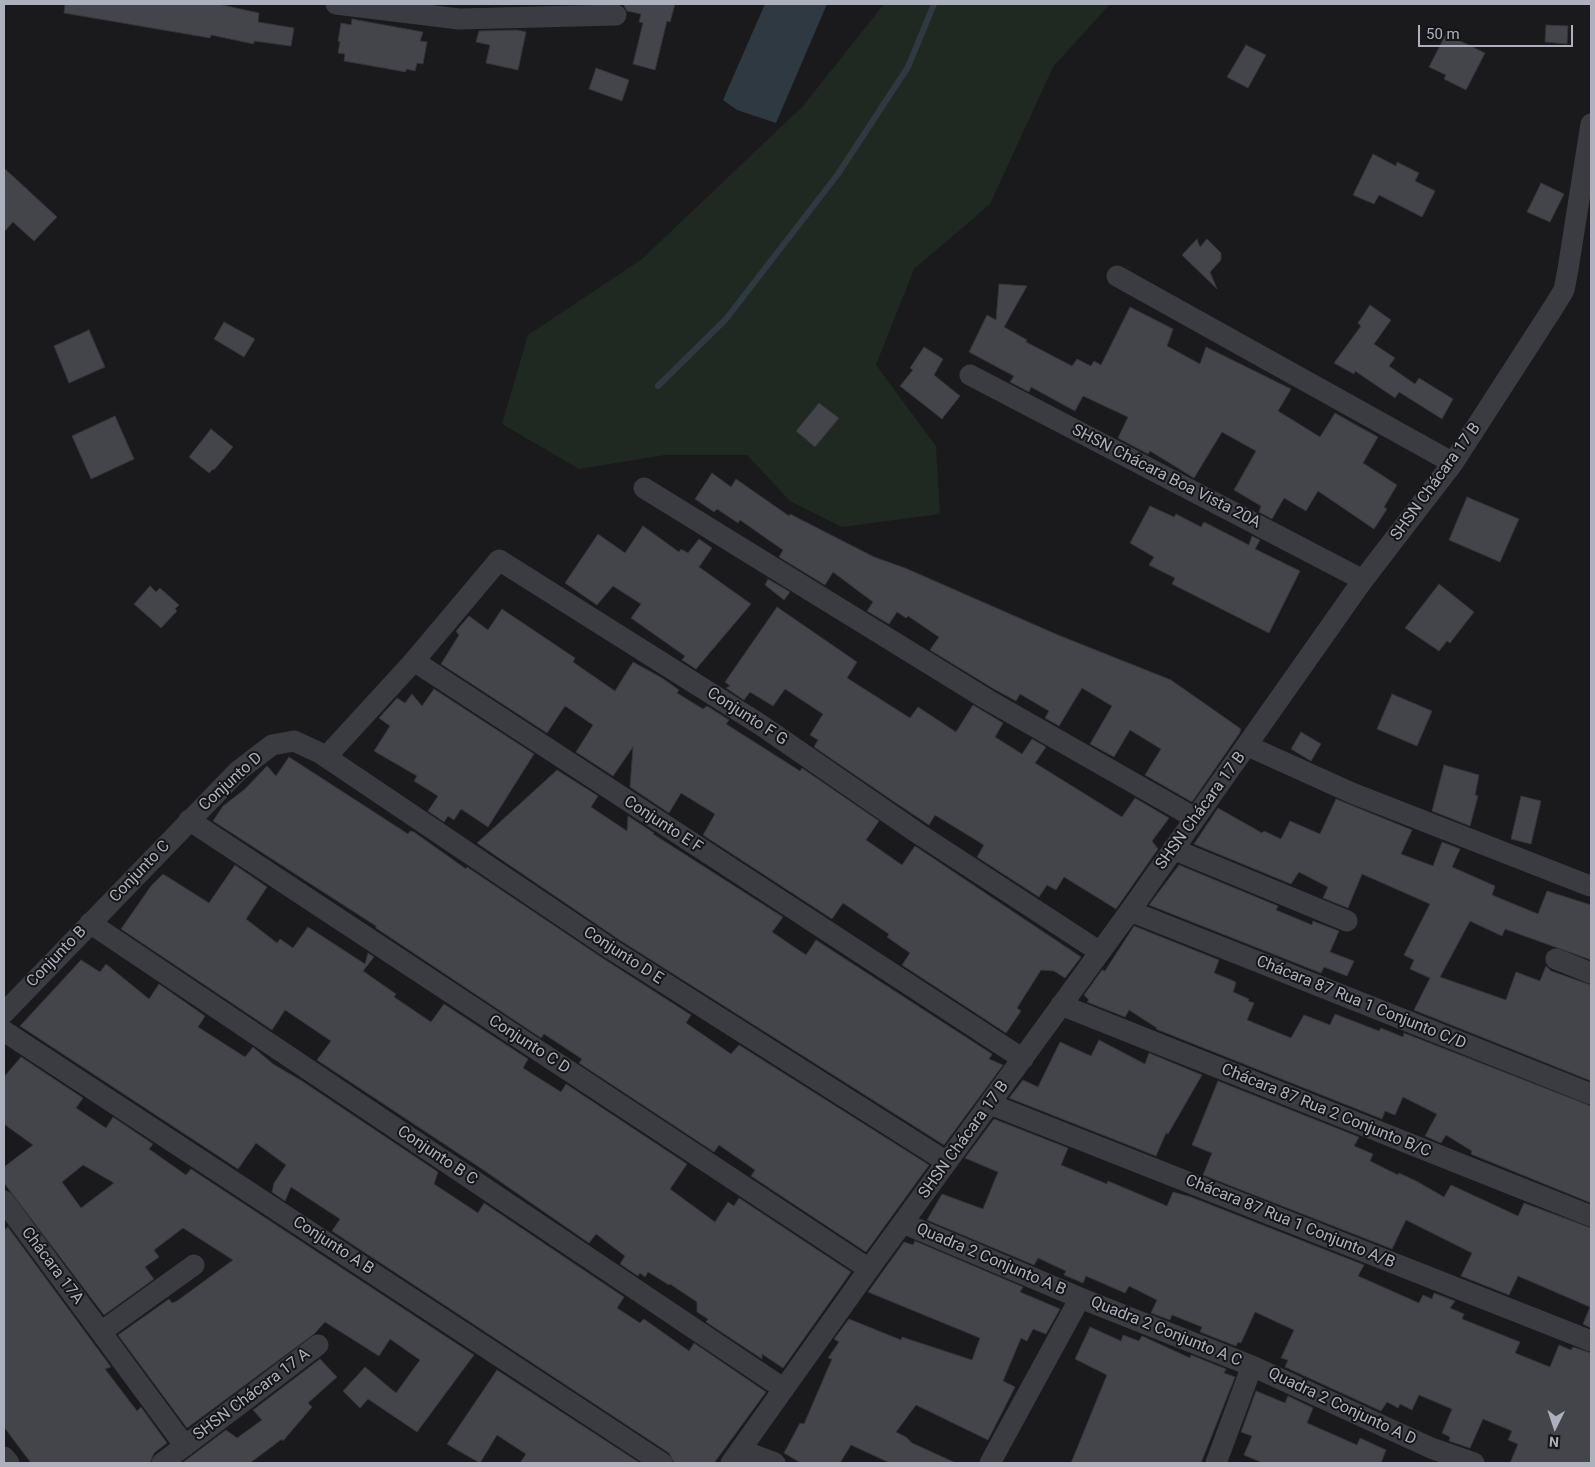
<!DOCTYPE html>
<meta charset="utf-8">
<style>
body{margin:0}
#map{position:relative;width:1595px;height:1467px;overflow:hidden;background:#1a1a1d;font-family:Roboto,sans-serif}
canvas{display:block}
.frame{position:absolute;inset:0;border:5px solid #acb1bd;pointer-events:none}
.north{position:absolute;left:1530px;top:1402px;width:50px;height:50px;-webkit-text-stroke:4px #151518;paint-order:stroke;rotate:184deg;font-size:14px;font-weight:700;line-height:20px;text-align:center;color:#acb1bd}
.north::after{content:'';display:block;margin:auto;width:18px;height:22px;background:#acb1bd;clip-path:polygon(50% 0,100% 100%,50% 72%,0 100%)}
.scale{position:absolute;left:1418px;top:25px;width:155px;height:22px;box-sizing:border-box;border:2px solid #acb1bd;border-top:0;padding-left:6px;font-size:15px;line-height:18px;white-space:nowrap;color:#acb1bd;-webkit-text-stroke:4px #151518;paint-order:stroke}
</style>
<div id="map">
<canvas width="1595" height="1467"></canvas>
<div class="frame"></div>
<div class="north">N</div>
<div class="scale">50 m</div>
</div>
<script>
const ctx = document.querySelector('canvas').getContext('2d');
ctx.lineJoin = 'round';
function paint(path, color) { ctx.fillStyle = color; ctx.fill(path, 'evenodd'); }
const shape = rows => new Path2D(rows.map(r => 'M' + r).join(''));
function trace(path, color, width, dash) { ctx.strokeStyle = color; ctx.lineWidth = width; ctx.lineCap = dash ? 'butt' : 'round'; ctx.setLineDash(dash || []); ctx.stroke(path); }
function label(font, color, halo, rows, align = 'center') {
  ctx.font = font + ' Roboto,sans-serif'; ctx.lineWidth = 4; ctx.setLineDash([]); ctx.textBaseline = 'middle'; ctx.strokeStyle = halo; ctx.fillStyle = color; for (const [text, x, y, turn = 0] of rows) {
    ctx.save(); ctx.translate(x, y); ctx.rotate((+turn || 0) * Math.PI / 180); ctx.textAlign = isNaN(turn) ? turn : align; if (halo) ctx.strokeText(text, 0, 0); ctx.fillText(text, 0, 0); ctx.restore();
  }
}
const green = shape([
 [884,4,1110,4,1053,67,990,204,914,269,876,365,936,446,940,514,842,527,790,501,747,455,665,455,579,469,502,424,528,335,642,259,803,106]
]);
const water = shape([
 [765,4,827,4,776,123,737,110,723,100]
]);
const stream = shape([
 [658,386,726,319,838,174,908,67,934,4]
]);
const building = shape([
 [65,4,218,4,259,13,258,22,294,28,291,46,254,41,254,44,211,35,210,38,64,13,65,4],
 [623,4,675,4,670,22,667,21,655,70,633,64,643,23,639,22,641,14,627,11,623,4],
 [352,19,423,32,420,41,427,42,423,64,417,63,415,71,406,69,406,72,344,61,345,54,338,53,340,42,338,41,341,23,351,25,352,19],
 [1546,25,1568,26,1567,44,1545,42,1546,25],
 [517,30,526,32,518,70,486,63,490,45,476,42,479,31,517,30],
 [1446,34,1485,53,1466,90,1444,79,1446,75,1429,67,1446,34],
 [1246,45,1266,55,1248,88,1227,77,1246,45],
 [596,68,629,80,622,101,589,89,596,68],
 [1373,154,1396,166,1397,162,1419,173,1415,181,1435,191,1422,217,1379,195,1374,204,1353,195,1373,154],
 [4,168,57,217,34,241,13,222,4,232,4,168],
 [1541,183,1564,194,1550,222,1527,212,1541,183],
 [1197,239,1200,247,1207,239,1221,253,1221,260,1210,272,1217,289,1182,255,1197,239],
 [999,284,1027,286,1004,327,1027,340,1026,342,1072,366,1077,359,1091,366,1094,361,1101,365,1130,307,1173,329,1167,346,1200,364,1206,347,1291,389,1278,411,1320,437,1335,413,1356,425,1378,437,1363,463,1397,485,1384,507,1387,509,1374,529,1318,491,1306,511,1284,498,1272,519,1259,512,1261,506,1234,490,1256,451,1222,432,1194,478,1150,451,1148,454,1118,438,1128,417,1083,396,1075,411,1031,387,1029,392,1010,382,1014,376,969,352,987,315,996,320,999,284],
 [1370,305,1391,320,1374,344,1395,358,1389,366,1415,384,1419,378,1453,399,1442,419,1399,392,1395,398,1355,371,1354,374,1334,363,1361,326,1358,323,1370,305],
 [224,322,255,339,244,357,214,339,224,322],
 [89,330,105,367,69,383,54,346,89,330],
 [924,347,943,359,934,375,960,396,942,419,900,386,913,370,910,368,924,347],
 [819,403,839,418,815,447,796,431,819,403],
 [115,416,134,459,91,479,72,436,115,416],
 [211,429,233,447,214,470,213,469,209,473,189,457,211,429],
 [712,473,731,487,736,479,789,516,790,514,874,557,905,568,1058,635,1171,680,1241,729,1239,734,1192,802,1145,775,1161,749,1130,730,1114,757,1090,744,1112,706,1082,688,1059,726,1045,718,1049,711,1020,694,1016,701,994,689,930,650,939,637,908,616,906,618,897,612,889,624,867,611,873,602,833,572,825,585,779,557,783,550,740,520,738,523,717,509,714,512,695,499,712,473],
 [1467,497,1519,519,1500,562,1449,540,1467,497],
 [1150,506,1174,517,1176,514,1201,527,1204,522,1249,545,1252,536,1260,540,1255,549,1300,571,1269,633,1172,584,1175,578,1149,565,1154,557,1130,543,1150,506],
 [643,526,679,552,681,549,688,553,699,539,712,548,699,567,751,604,696,669,682,660,685,656,631,618,641,604,613,586,597,605,565,583,598,534,625,553,643,526],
 [768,579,790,592,784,600,765,585,768,579],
 [1439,584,1474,612,1450,643,1447,641,1439,651,1405,628,1439,584],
 [150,586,156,592,160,588,179,605,175,609,177,611,161,628,134,604,150,586],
 [777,607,857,662,847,678,910,718,918,707,956,732,973,705,1003,723,995,737,1022,754,1032,739,1046,747,1035,763,1122,817,1135,798,1169,818,1152,841,1158,849,1116,909,1064,877,1056,890,1047,885,1039,897,977,857,984,845,935,815,929,825,893,801,814,747,818,740,810,735,823,714,785,689,773,706,750,692,744,700,726,688,730,686,725,682,777,607],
 [502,609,575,658,573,662,615,691,633,662,662,678,679,690,677,693,703,709,707,706,729,720,726,724,800,771,802,768,879,821,866,840,902,865,915,846,1081,957,1065,978,1054,971,1041,970,1017,1008,1021,1011,1006,1033,902,965,910,953,887,937,889,934,843,903,832,919,703,835,715,814,681,793,669,813,630,787,633,747,613,776,576,752,593,725,565,706,547,733,441,664,459,635,456,631,469,616,488,630,502,609],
 [434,689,534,754,488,827,461,809,454,820,448,816,444,822,428,811,438,796,414,781,417,776,374,751,390,726,379,718,397,698,405,703,412,694,422,706,434,689],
 [1392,694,1432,711,1417,746,1377,729,1392,694],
 [1301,732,1321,744,1311,761,1291,749,1301,732],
 [289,757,408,834,410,831,414,832,466,869,467,867,604,959,691,1015,686,1023,731,1054,739,1045,929,1165,866,1252,751,1176,755,1170,719,1145,714,1152,579,1063,582,1059,544,1034,541,1038,376,928,376,926,213,821,223,806,245,789,267,766,276,776,289,757],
 [1444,765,1479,775,1475,795,1478,796,1470,826,1432,811,1444,765],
 [557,770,598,796,591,807,627,831,628,816,654,833,653,834,783,917,772,932,806,955,816,940,992,1054,989,1059,1003,1065,944,1145,618,939,477,843,557,770],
 [1521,796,1541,801,1531,844,1511,839,1521,796],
 [1336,799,1412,830,1401,854,1433,866,1442,842,1460,849,1452,867,1495,886,1492,895,1538,914,1547,891,1591,905,1591,960,1505,929,1502,936,1470,921,1440,977,1506,1000,1516,972,1540,981,1546,966,1551,971,1591,985,1591,1081,1414,1010,1430,978,1410,969,1414,960,1404,955,1430,904,1362,874,1348,908,1323,898,1328,887,1299,872,1291,884,1194,844,1218,808,1262,833,1264,831,1281,839,1290,821,1320,834,1336,799],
 [235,865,267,887,246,919,277,943,280,939,293,948,308,927,365,964,368,953,374,957,363,971,396,994,394,997,431,1022,444,1004,528,1059,523,1068,561,1092,566,1084,687,1164,670,1189,715,1222,728,1202,734,1206,739,1198,851,1272,783,1368,762,1354,762,1359,706,1322,708,1319,697,1312,697,1302,670,1284,669,1285,648,1272,645,1277,640,1273,638,1276,620,1264,625,1256,596,1234,589,1243,482,1169,317,1060,331,1041,285,1010,272,1030,121,929,151,886,163,874,209,903,235,865],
 [1179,865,1278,906,1276,910,1312,925,1313,921,1339,931,1330,952,1354,961,1347,976,1324,967,1321,973,1149,905,1179,865],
 [1134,926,1219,960,1214,973,1234,981,1236,983,1233,992,1249,999,1248,1001,1254,1003,1247,1020,1291,1038,1304,1015,1330,1025,1335,1014,1379,1031,1381,1028,1403,1037,1404,1033,1591,1106,1591,1203,1471,1154,1472,1151,1446,1135,1441,1143,1425,1136,1437,1114,1403,1097,1395,1115,1385,1111,1382,1119,1156,1029,1157,1028,1129,1010,1125,1017,1087,1002,1089,1000,1084,995,1102,970,1105,971,1134,926],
 [81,960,100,972,106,964,149,999,159,984,205,1016,198,1027,245,1057,253,1047,273,1064,302,1081,438,1172,434,1184,478,1213,484,1203,624,1297,617,1308,640,1323,644,1319,689,1351,694,1343,766,1392,714,1463,674,1463,669,1453,332,1231,340,1219,291,1187,285,1201,272,1192,274,1183,286,1165,256,1143,238,1169,20,1026,81,960],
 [1099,1040,1145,1064,1149,1053,1202,1075,1168,1134,1166,1133,1156,1156,1009,1098,1023,1080,1038,1087,1060,1042,1091,1056,1099,1040],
 [21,1057,83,1098,76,1108,106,1128,113,1117,153,1144,149,1149,186,1175,191,1169,474,1355,417,1432,368,1399,360,1408,343,1391,365,1367,396,1393,420,1360,390,1339,379,1356,325,1322,314,1334,187,1428,118,1335,169,1299,172,1303,177,1301,233,1260,183,1228,154,1250,159,1257,145,1267,154,1279,104,1315,4,1183,4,1167,33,1145,4,1124,4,1077,21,1057],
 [83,1165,114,1183,81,1208,62,1182,83,1165],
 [1218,1081,1359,1137,1354,1146,1373,1154,1370,1161,1398,1175,1399,1173,1418,1182,1444,1197,1451,1185,1518,1216,1524,1203,1591,1228,1591,1328,1583,1324,1590,1307,1518,1276,1509,1295,1461,1276,1472,1253,1406,1220,1392,1249,1203,1175,1212,1153,1192,1145,1218,1081],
 [994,1119,1068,1148,1061,1165,1107,1184,1108,1181,1167,1206,1173,1192,1191,1197,1364,1265,1358,1276,1419,1303,1423,1295,1432,1299,1434,1293,1455,1301,1450,1308,1464,1314,1462,1319,1520,1342,1515,1353,1550,1367,1559,1345,1571,1350,1573,1347,1591,1353,1591,1463,1510,1463,1518,1444,1508,1440,1512,1431,1483,1419,1470,1448,1449,1441,1450,1437,1442,1433,1452,1409,1419,1395,1412,1410,1400,1404,1398,1408,1387,1402,1381,1411,1285,1367,1288,1360,1281,1358,1294,1330,1255,1312,1241,1343,1238,1342,1236,1346,1200,1332,1202,1327,1172,1315,1170,1320,1151,1313,1157,1300,1129,1286,1125,1293,1086,1276,1083,1283,1064,1275,1066,1271,1038,1258,1034,1265,927,1220,942,1194,983,1209,998,1172,965,1158,994,1119],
 [8,1227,111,1367,105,1369,137,1411,141,1407,167,1443,154,1453,150,1463,31,1463,4,1427,4,1230,8,1227],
 [915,1241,1023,1287,1020,1292,1060,1309,1046,1334,1033,1329,1027,1341,1021,1338,1003,1381,1015,1387,988,1440,916,1405,896,1432,906,1437,912,1443,956,1463,890,1463,851,1445,840,1463,801,1463,784,1453,800,1423,804,1424,832,1359,828,1358,839,1342,834,1339,849,1319,901,1340,902,1337,972,1360,980,1338,868,1292,904,1242,913,1245,915,1241],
 [1090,1327,1121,1341,1123,1335,1139,1341,1142,1336,1190,1358,1191,1355,1226,1369,1224,1373,1235,1377,1201,1463,1071,1463,1107,1375,1075,1359,1090,1327],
 [320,1359,337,1377,308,1403,312,1407,283,1441,282,1439,250,1463,182,1463,226,1430,237,1438,262,1420,253,1410,320,1359],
 [497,1370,640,1463,520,1463,526,1454,497,1435,480,1463,457,1450,447,1444,497,1370],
 [1256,1391,1285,1403,1288,1396,1313,1408,1307,1423,1357,1445,1360,1438,1386,1450,1381,1463,1263,1463,1244,1455,1252,1436,1241,1432,1256,1391]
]);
const minor = shape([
 [336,4,459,19,616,15],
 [1117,276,1453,463],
 [970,375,1363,580],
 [644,488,988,700,1195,818],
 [414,661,499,560,761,725,916,832,1100,952],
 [1248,746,1352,793,1590,886],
 [326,757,414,661,1023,1059],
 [189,820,869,1269],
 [1173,849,1347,921],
 [1130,911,1591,1094],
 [90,923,784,1389],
 [1556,959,1591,973],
 [1061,1005,1591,1216],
 [4,1013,238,771,272,745,294,741,320,753,611,949,947,1162],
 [4,1031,662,1463],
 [990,1104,1591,1341],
 [4,1201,185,1446],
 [903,1223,1080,1298,1252,1366,1431,1448,1474,1463],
 [101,1332,194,1265],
 [741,1450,775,1463],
 [4,1457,9,1463],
 [162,1463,318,1345],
 [731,1463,869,1269,1130,911,1363,580,1453,463,1553,308,1564,290,1568,269,1591,124],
 [990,1463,1080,1298],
 [1216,1463,1252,1366]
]);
const streetNames = [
 ["SHSN Chácara Boa Vista 20A",1166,477,27],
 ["SHSN Chácara 17 B",1436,482,-54],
 ["Conjunto F G",747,717,33],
 ["Conjunto D",231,782,-42],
 ["SHSN Chácara 17 B",1201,811,-54],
 ["Conjunto E F",663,825,33],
 ["Conjunto C",140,872,-46],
 ["Conjunto D E",623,956,33],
 ["Conjunto B",57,957,-46],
 ["Chácara 87 Rua 1 Conjunto C/D",1361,1003,22],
 ["Conjunto C D",529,1045,33],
 ["Chácara 87 Rua 2 Conjunto B/C",1326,1111,22],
 ["SHSN Chácara 17 B",964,1140,-54],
 ["Conjunto B C",437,1156,34],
 ["Chácara 87 Rua 1 Conjunto A/B",1290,1222,22],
 ["Conjunto A B",333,1246,33],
 ["Quadra 2 Conjunto A B",991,1260,23],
 ["Chácara 17A",52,1266,53],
 ["Quadra 2 Conjunto A C",1166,1332,22],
 ["SHSN Chácara 17 A",252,1395,-37],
 ["Quadra 2 Conjunto A D",1342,1407,25]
];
paint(green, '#1f2821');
paint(water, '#2f3942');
trace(stream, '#2f3942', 6);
paint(building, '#44454a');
trace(building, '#343439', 1);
trace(minor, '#3b3c42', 21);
label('16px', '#acb1bd', '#151518', streetNames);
</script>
